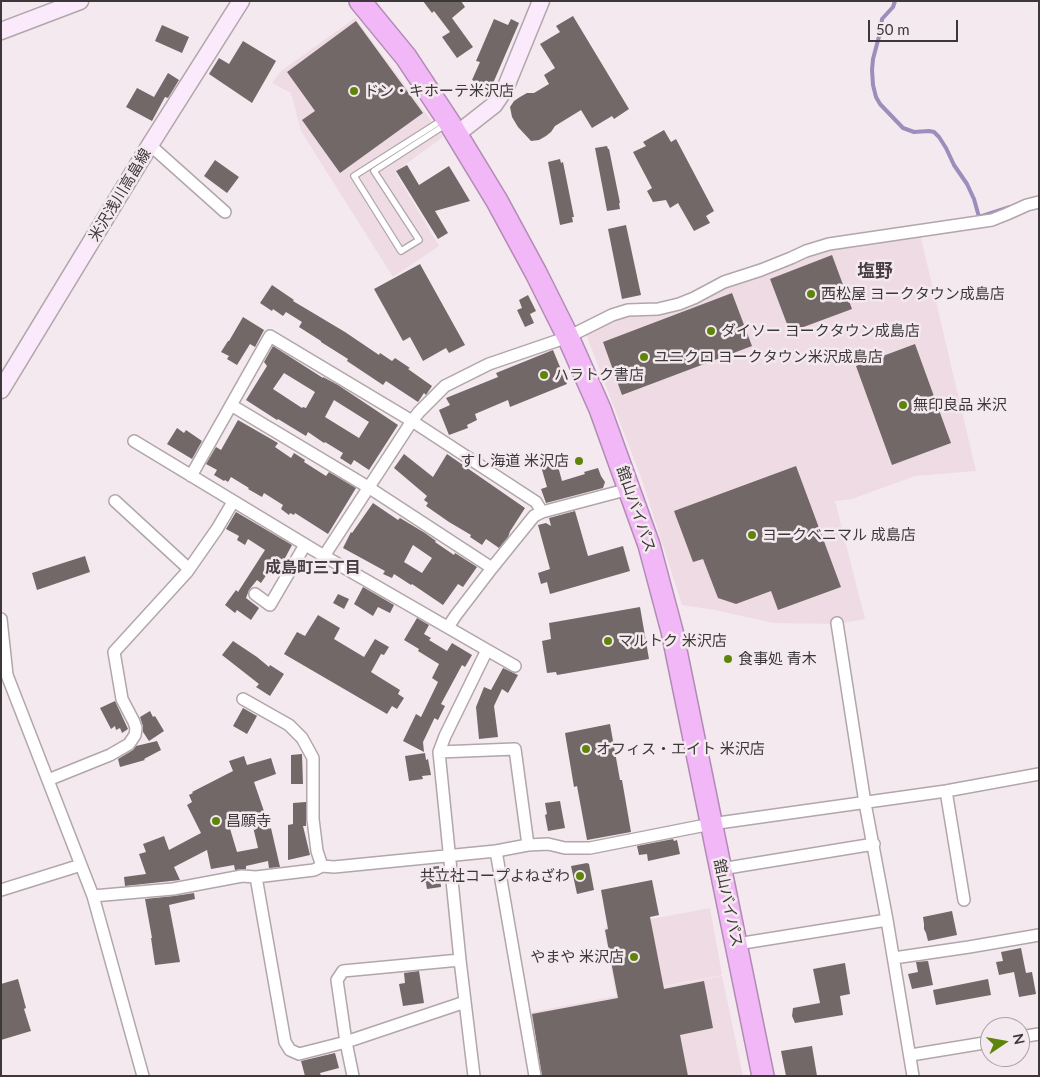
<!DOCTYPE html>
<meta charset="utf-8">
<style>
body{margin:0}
#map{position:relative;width:1040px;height:1077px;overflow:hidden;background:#f4e9ee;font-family:Lato,sans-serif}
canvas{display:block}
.frame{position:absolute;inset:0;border:2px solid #3c383a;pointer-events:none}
.north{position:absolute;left:980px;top:1017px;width:50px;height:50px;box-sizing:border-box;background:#f4e9ee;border:1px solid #aaa2a6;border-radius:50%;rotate:78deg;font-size:14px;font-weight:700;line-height:20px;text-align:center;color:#3c383a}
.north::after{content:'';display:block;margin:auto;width:18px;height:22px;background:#5e8509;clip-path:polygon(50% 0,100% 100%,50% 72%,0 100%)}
.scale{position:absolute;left:868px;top:20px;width:90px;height:22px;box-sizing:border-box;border:2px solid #3c383a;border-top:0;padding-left:6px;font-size:15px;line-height:18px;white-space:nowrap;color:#3c383a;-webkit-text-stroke:4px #f4e9ee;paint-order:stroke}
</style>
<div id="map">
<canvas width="1040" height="1077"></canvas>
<div class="frame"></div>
<div class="north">N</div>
<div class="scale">50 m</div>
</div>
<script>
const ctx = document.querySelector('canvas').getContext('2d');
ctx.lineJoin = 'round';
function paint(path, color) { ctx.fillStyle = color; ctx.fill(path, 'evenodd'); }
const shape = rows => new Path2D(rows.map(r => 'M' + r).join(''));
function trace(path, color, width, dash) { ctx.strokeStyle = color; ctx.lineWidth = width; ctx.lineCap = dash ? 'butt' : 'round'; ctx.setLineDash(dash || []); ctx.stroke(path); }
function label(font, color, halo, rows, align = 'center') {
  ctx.font = font + ' Lato,"Noto Sans JP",sans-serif'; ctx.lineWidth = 5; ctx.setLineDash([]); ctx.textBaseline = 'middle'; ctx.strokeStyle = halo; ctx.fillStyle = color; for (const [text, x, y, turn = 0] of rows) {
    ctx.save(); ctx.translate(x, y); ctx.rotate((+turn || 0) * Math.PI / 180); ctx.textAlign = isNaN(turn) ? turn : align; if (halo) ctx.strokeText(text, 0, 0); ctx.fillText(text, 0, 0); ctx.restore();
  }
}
const built = shape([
 [355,18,443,137,395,172,439,246,393,277,301,131,291,93,272,83,281,71],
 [921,238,976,471,915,476,852,499,835,501,865,619,838,624,773,623,715,610,682,605,642,480,586,334,612,318,726,285,807,255,899,239],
 [710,908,722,975,616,995,604,928],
 [722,976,743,1076,537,1076,527,1013]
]);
const stream = shape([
 [895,1,893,7,882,19,881,29,873,59,872,70,873,85,876,97,880,104,903,128,914,132,929,131,934,132,939,137,946,148,954,165,967,184,974,199,979,217,1010,207]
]);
const building = shape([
 [423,1,461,1,465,7,452,18,473,47,457,58,442,37,450,32,434,11,432,13],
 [573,16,629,109,614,119,612,116,592,128,581,110,555,126,551,132,546,136,539,140,531,141,518,127,512,117,510,107,514,101,520,97,527,93,534,93,549,84,544,75,555,68,540,44,560,32,556,26],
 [494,19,508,25,511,19,519,23,491,88,472,80,480,62,476,61],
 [356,21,423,113,340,173,302,120,315,111,287,72],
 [162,25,189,37,182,53,155,41],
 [243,41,276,61,252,103,209,74,219,58,229,64],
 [168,73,179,80,168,98,165,97,152,121,126,107,137,88,154,97],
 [664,130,671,142,676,139,714,211,706,216,710,223,694,231,678,203,670,208,666,200,653,202,647,191,652,188,633,152,646,146,643,142],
 [607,146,608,149,609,149,620,203,619,203,620,209,607,211,595,148],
 [560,159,561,163,563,162,574,217,572,217,573,222,560,225,548,162],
 [215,160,239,177,227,193,204,176],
 [407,165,419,185,449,166,470,201,435,211,448,233,438,239,396,171],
 [626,225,641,295,622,299,608,229],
 [832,255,852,309,790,332,770,279],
 [420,264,465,345,449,353,446,348,423,361,410,337,403,341,374,289],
 [272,285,294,300,293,301,345,332,379,355,380,353,392,361,395,358,410,368,408,369,432,386,426,395,424,393,418,402,386,381,383,385,347,361,348,359,321,342,321,341,299,327,302,322,286,312,283,316,273,309,272,311,260,303],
 [732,293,752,346,622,395,603,342],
 [528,295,536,311,530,314,534,323,525,327,517,310,522,308,519,300],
 [243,317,264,330,255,347,250,344,237,365,227,359,229,356,221,352,228,341,229,341],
 [915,344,951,443,892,465,856,366],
 [273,346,323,378,323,377,338,385,398,425,369,470,354,460,351,465,340,458,343,453,325,442,324,443,308,432,306,436,278,419,277,420,246,400,267,366,264,362],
 [284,373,315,392,306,408,303,407,302,408,273,389],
 [334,400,369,422,359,438,325,417],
 [553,350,567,384,510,407,508,400,475,414,477,420,467,425,468,428,449,435,439,410,450,405,446,398,498,377,496,373],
 [238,420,278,443,275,447,291,458,294,453,305,460,304,462,326,476,329,472,356,488,328,534,295,513,294,515,290,513,289,515,281,509,283,505,264,493,262,497,248,489,249,488,231,477,228,482,225,480,224,481,214,475,217,470,206,464,216,447,221,450],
 [177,428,184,433,186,430,202,441,192,459,167,444],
 [404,454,433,477,447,454,525,508,509,533,510,532,508,537,499,548,486,539,482,545,470,537,471,535,449,522,426,506,428,503,424,500,427,496,394,468],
 [556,459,562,481,585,474,584,472,598,468,601,476,605,482,603,488,546,503,541,489,547,487,540,463],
 [796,466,841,587,778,610,771,591,736,604,718,598,703,559,693,562,674,511],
 [373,503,398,520,400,518,425,533,436,541,435,542,454,555,455,553,477,567,463,587,458,584,443,605,412,584,411,585,394,574,392,578,383,574,385,571,343,548,351,532,352,533],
 [413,545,432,558,422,573,404,562],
 [575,511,588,556,623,546,630,571,550,594,547,582,541,584,538,573,550,569,538,525,546,523,551,526,549,518],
 [236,512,292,545,284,560,287,561,282,570,273,565,261,583,257,580,249,590,246,598,259,608,251,620,237,610,235,613,225,605,236,590,238,592,265,550,248,539,245,545,237,540,239,536,226,529],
 [85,556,90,572,37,590,32,573],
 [363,587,394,605,390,613,378,607,373,616,354,604],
 [338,594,349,599,344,609,333,603],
 [640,607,649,659,557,675,556,672,547,673,542,641,551,639,549,623],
 [318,615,340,628,334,639,364,657,375,639,389,647,384,655,381,654,371,672,400,690,398,694,404,698,397,709,392,706,387,714,284,654,297,632,305,636],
 [417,618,429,625,424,634,431,638,429,640,447,651,452,643,472,655,465,667,462,665,441,704,445,706,438,720,434,718,434,719,423,742,424,752,403,741,416,714,421,717,438,682,432,678,439,664,418,651,419,649,404,640],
 [233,641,257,657,269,667,270,665,284,674,270,696,256,687,259,684,222,655],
 [503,668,518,675,508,693,502,689,494,706,498,737,479,739,476,707,484,687,491,690],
 [115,701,128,729,122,733,120,728,116,730,115,726,111,729,100,708],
 [243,708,257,716,247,734,233,726],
 [150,711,153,717,155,716,164,731,149,741,143,732,143,726,140,717],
 [610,724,620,780,622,780,631,832,587,840,577,786,574,787,565,733],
 [157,741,161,750,144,759,145,760,120,767,118,759,133,750,136,746],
 [425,753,426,760,428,759,431,775,422,776,423,779,409,781,405,756],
 [302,754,303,784,291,784,291,755],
 [244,756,247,765,271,758,276,774,254,782,266,817,269,829,271,828,280,867,269,868,268,861,246,866,246,869,235,870,234,865,211,869,207,850,174,867,180,880,125,886,124,877,146,874,139,854,146,852,143,844,164,836,169,850,201,833,187,805,192,802,189,795,193,793,192,792,233,771,229,761],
 [246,813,247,815,250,814,258,848,237,852,228,822],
 [560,801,565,828,548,831,545,815,547,814,545,803],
 [306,802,306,826,303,826,310,855,288,860,288,825,293,824,293,803],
 [673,839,674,841,677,840,680,854,648,861,647,854,639,855,637,846],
 [587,863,589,864,594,890,577,894,571,866],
 [439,866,441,887,427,889,426,883,425,883,422,868],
 [652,880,659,915,650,917,664,989,704,981,713,1028,680,1035,688,1076,542,1076,532,1014,618,998,605,930,608,929,601,890],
 [194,893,195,899,169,905,180,962,155,965,151,938,152,938,145,899,174,896],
 [952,911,957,935,928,941,926,933,924,929,924,924,923,917],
 [1021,948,1026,973,1032,972,1036,994,1019,997,1014,972,999,975,996,962,1003,961,1001,952],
 [928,961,933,985,912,989,908,974,918,972,916,962],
 [845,963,850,994,840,996,843,1015,795,1023,792,1016,793,1008,820,1003,813,969],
 [419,971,424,1003,403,1006,399,984,405,983,404,973],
 [18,979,26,1008,24,1009,31,1031,1,1040,1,984],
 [988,979,991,995,936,1005,933,990],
 [812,1046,817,1076,786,1076,781,1051],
 [335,1053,339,1068,320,1073,321,1076,305,1076,301,1061]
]);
const lane = shape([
 [442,120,354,176,401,251,419,240,374,171,445,125]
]);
const street = shape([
 [150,145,225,212],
 [231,405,368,487,492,568],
 [134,441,324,556,487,650,445,736,439,752,460,960,474,1076],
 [191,476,270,336,412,421,536,502,542,512],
 [115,501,189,569],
 [324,556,412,421,419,412,445,386,489,364,568,337,612,315,628,310,658,309,679,304,694,298,724,282,761,270,791,258,806,251,829,244,992,220,1007,214,1027,205,1039,202],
 [255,594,270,605,305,545],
 [1,619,7,675,93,896,143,1076],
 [837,623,865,803,887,920,913,1076],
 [448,627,456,615,492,568,534,516,542,512,629,489],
 [487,650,515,666],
 [243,699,289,725,302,738,313,758,313,819,317,851,322,866,334,867,496,851,528,845,548,844,565,848,590,848,711,824,946,791,1039,774],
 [439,752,515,749,528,845],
 [48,780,110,755,129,744,135,735,136,728,134,722,122,699,114,652,187,572,217,529,233,502],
 [946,791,964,900],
 [496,851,535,1076],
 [721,869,874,844],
 [256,877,285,1042,290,1050,299,1054,346,1042,465,1002],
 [1,890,81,865],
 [93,896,173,889,242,876,256,877,314,870,322,866],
 [737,944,887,920],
 [894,958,969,947,1039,935],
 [1020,1037,1039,1034],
 [911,1055,990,1042],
 [353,1076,346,1042,337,980,343,971,460,960]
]);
const secondary = shape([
 [1,31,80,1],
 [457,134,494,105,505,89,541,1],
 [1,390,150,145,241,1]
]);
const highway = shape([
 [360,1,406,57,449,122,497,201,536,273,568,337,600,409,649,545,672,631,763,1076]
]);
const markers = [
 [354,91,5,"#5e8509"],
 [811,294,5,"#5e8509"],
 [711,331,5,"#5e8509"],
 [644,357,5,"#5e8509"],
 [544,375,5,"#5e8509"],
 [903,405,5,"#5e8509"],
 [579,461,5,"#5e8509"],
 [752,535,5,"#5e8509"],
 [608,641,5,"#5e8509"],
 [728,659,5,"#5e8509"],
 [586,749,5,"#5e8509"],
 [216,821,5,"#5e8509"],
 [580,876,5,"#5e8509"],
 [634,957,5,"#5e8509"]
];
const poiNames = [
 ["ドン・キホーテ米沢店",364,91],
 ["西松屋 ヨークタウン成島店",821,294],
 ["ダイソー ヨークタウン成島店",721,331],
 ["ユニクロ ヨークタウン米沢成島店",654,357],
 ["ハラトク書店",554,375],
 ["無印良品 米沢",913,405],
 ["すし海道 米沢店",569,461,"right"],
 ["ヨークベニマル 成島店",762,535],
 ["マルトク 米沢店",618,641],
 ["食事処 青木",738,659],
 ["オフィス・エイト 米沢店",596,749],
 ["昌願寺",226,821],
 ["共立社コープよねざわ",570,876,"right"],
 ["やまや 米沢店",624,957,"right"]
];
const streetNames = [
 ["米沢浅川高畠線",120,195,-59],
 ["舘山バイパス",636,509,71],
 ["舘山バイパス",728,903,78]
];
const neighbourhoodNames = [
 ["成島町三丁目",313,568]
];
const quarterNames = [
 ["塩野",875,271]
];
paint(built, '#eedbe3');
trace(stream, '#9b8ebd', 4);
paint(building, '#726868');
trace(lane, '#b1a6aa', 8);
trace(street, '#b1a6aa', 14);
trace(secondary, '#b1a6aa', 19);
trace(highway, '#b28bb4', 24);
trace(lane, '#fff', 5.5);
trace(street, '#fff', 11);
trace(secondary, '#fbe9fc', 16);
trace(highway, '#f1b7f6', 21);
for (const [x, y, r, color] of markers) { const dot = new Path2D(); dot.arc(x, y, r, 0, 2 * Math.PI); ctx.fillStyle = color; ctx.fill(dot); trace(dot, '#f4e9ee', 2); }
label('15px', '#3c383a', '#f4e9ee', poiNames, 'left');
label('15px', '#3c383a', '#f4e9ee', streetNames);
label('bold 16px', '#483f43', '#f4e9ee', neighbourhoodNames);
label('bold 18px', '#483f43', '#f4e9ee', quarterNames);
</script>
